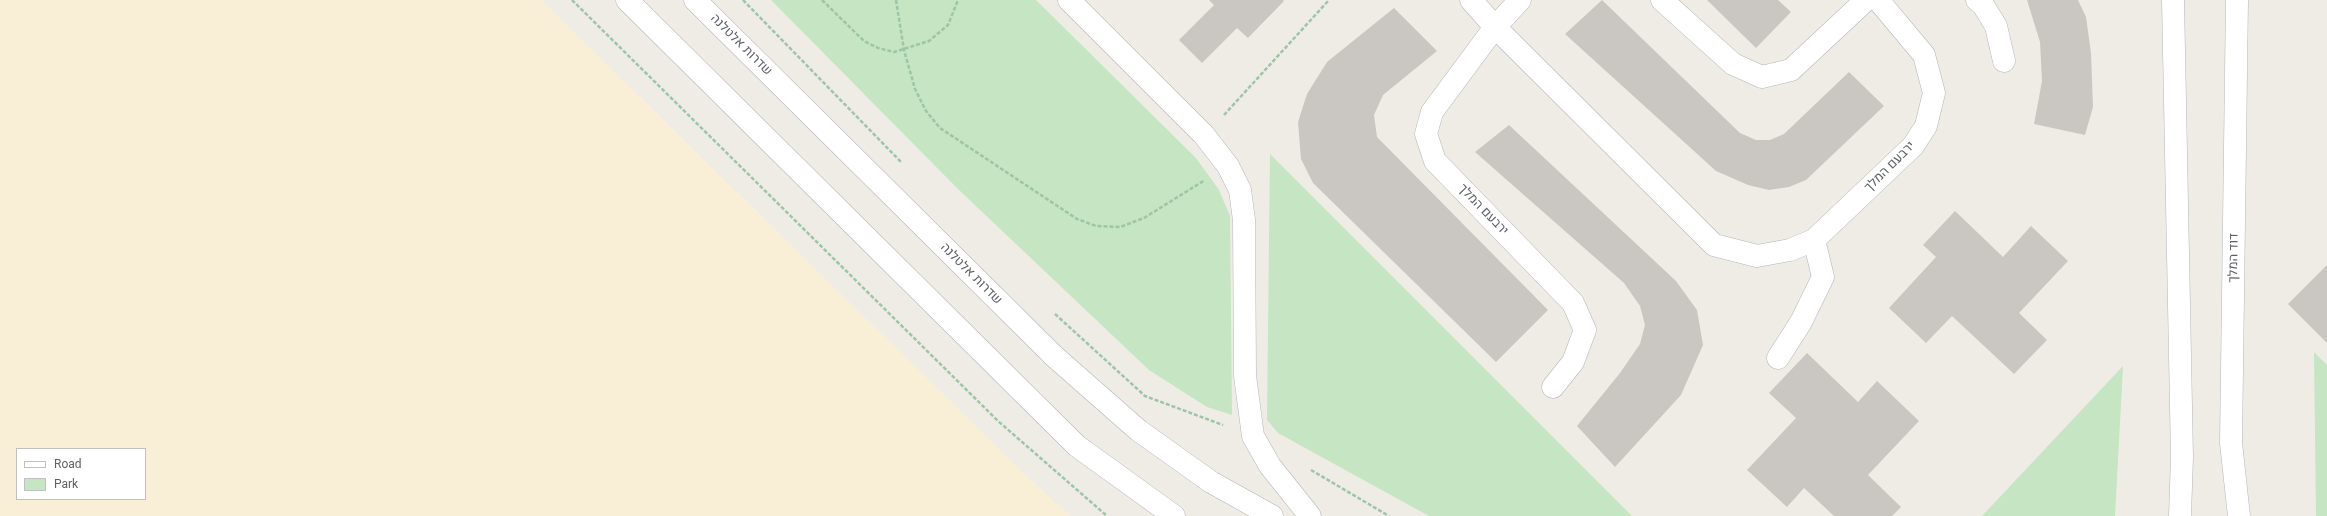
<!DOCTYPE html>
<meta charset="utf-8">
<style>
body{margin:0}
#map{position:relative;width:2327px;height:516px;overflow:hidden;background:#efece5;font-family:Roboto,sans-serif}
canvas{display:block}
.legend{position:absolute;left:16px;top:448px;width:130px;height:52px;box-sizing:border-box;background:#fff;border:1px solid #bec0c1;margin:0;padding:5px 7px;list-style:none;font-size:12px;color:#5d6165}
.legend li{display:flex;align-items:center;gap:8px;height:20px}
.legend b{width:20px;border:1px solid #bec0c1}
</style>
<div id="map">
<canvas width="2327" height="516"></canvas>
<ul class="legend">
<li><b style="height:5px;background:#fff"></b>Road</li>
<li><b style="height:11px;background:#c5e5c3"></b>Park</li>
</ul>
</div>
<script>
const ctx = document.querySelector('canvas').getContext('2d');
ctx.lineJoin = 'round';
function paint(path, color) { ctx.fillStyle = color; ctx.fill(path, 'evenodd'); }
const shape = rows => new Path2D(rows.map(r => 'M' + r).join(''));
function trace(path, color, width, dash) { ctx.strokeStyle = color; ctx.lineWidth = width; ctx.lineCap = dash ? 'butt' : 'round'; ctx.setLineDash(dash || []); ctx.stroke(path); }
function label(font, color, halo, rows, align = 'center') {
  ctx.font = font + ' Roboto,Heebo,sans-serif'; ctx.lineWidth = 4; ctx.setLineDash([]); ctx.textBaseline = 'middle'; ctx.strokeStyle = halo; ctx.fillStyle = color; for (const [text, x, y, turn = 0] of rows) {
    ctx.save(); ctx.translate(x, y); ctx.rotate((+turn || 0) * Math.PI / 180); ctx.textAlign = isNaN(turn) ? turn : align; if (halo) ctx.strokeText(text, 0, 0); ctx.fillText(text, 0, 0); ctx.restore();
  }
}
const green = shape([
 [771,0,1036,0,1196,158,1219,190,1230,216,1232,415,1207,407,1149,370,959,190],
 [1270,154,1632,516,1429,516,1278,433,1267,420],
 [2314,352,2327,365,2327,516,2316,516],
 [2123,366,2115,516,1982,516]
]);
const sand = shape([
 [0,0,541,0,1036,485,1071,516,0,516],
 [17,449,145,449,145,499,17,499]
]);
const building = shape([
 [1209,0,1283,0,1284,1,1248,38,1237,28,1202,63,1179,40,1214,5],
 [1602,0,1740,133,1756,140,1770,140,1784,134,1849,72,1884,106,1806,180,1789,187,1769,190,1748,185,1716,171,1565,34],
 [1707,0,1778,0,1791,12,1756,48],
 [2027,0,2078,0,2086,17,2091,53,2093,107,2085,135,2034,124,2042,81,2040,42],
 [1394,8,1437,51,1383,95,1374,115,1377,137,1548,310,1496,362,1313,183,1301,159,1298,122,1307,94,1327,62],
 [1509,125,1676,281,1697,310,1703,345,1681,395,1615,467,1577,426,1620,373,1640,344,1645,325,1640,306,1624,283,1475,152],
 [1955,211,2003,257,2031,226,2068,261,2019,313,2047,340,2014,374,1952,316,1926,343,1889,308,1936,257,1923,245],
 [2327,265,2327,343,2288,304],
 [1807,353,1858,402,1877,381,1919,421,1868,475,1901,507,1892,516,1834,516,1804,488,1787,507,1747,470,1796,418,1769,393]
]);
const path = shape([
 [572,0,998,421,1107,516],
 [743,0,902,163],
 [822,0,864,41,878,48,894,52,929,41,948,25,958,0],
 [896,0,904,50,915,89,926,111,940,128,1077,219,1096,226,1120,227,1144,218,1205,180],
 [1224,115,1329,0],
 [1055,314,1145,396,1223,425],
 [1311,470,1389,516]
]);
const minor = shape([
 [1069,0,1204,135,1228,166,1240,190,1244,220,1245,376,1253,436,1270,466,1310,516],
 [1471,0,1495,27,1714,245,1757,256,1790,250,1814,240],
 [1520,0,1495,27,1432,112,1426,134,1435,161,1573,303,1585,330,1573,362,1553,387],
 [1662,0,1733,64,1762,77,1791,70,1866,0],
 [1977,0,1983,5,1996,26,2004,61],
 [1778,358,1801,322,1823,277,1814,240,1913,146,1926,126,1934,93,1924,55,1878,0]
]);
const tertiary = shape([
 [2173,0,2182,457,2180,516],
 [2237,0,2231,443,2239,516]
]);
const secondary = shape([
 [627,0,1077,446,1174,516],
 [695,0,1055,357,1138,430,1211,482,1272,516]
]);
const streetNames = [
 ["שדרות אלטלנה",741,45,45],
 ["ירבעם המלך",1890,167,-45],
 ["ירבעם המלך",1483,210,46],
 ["דוד המלך",2234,258,-89],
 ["שדרות אלטלנה",971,274,45]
];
paint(green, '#c5e5c3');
paint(sand, '#f9efd6');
paint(building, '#cac7c2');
trace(minor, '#b2b6b9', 23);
trace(tertiary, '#b2b6b9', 23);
trace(secondary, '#b1b5b9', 23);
trace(path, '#9cc6a6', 2.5, [4, 2]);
trace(minor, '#fff', 22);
trace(tertiary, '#fff', 22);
trace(secondary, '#fff', 22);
label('13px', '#5d6165', '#fff', streetNames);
</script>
